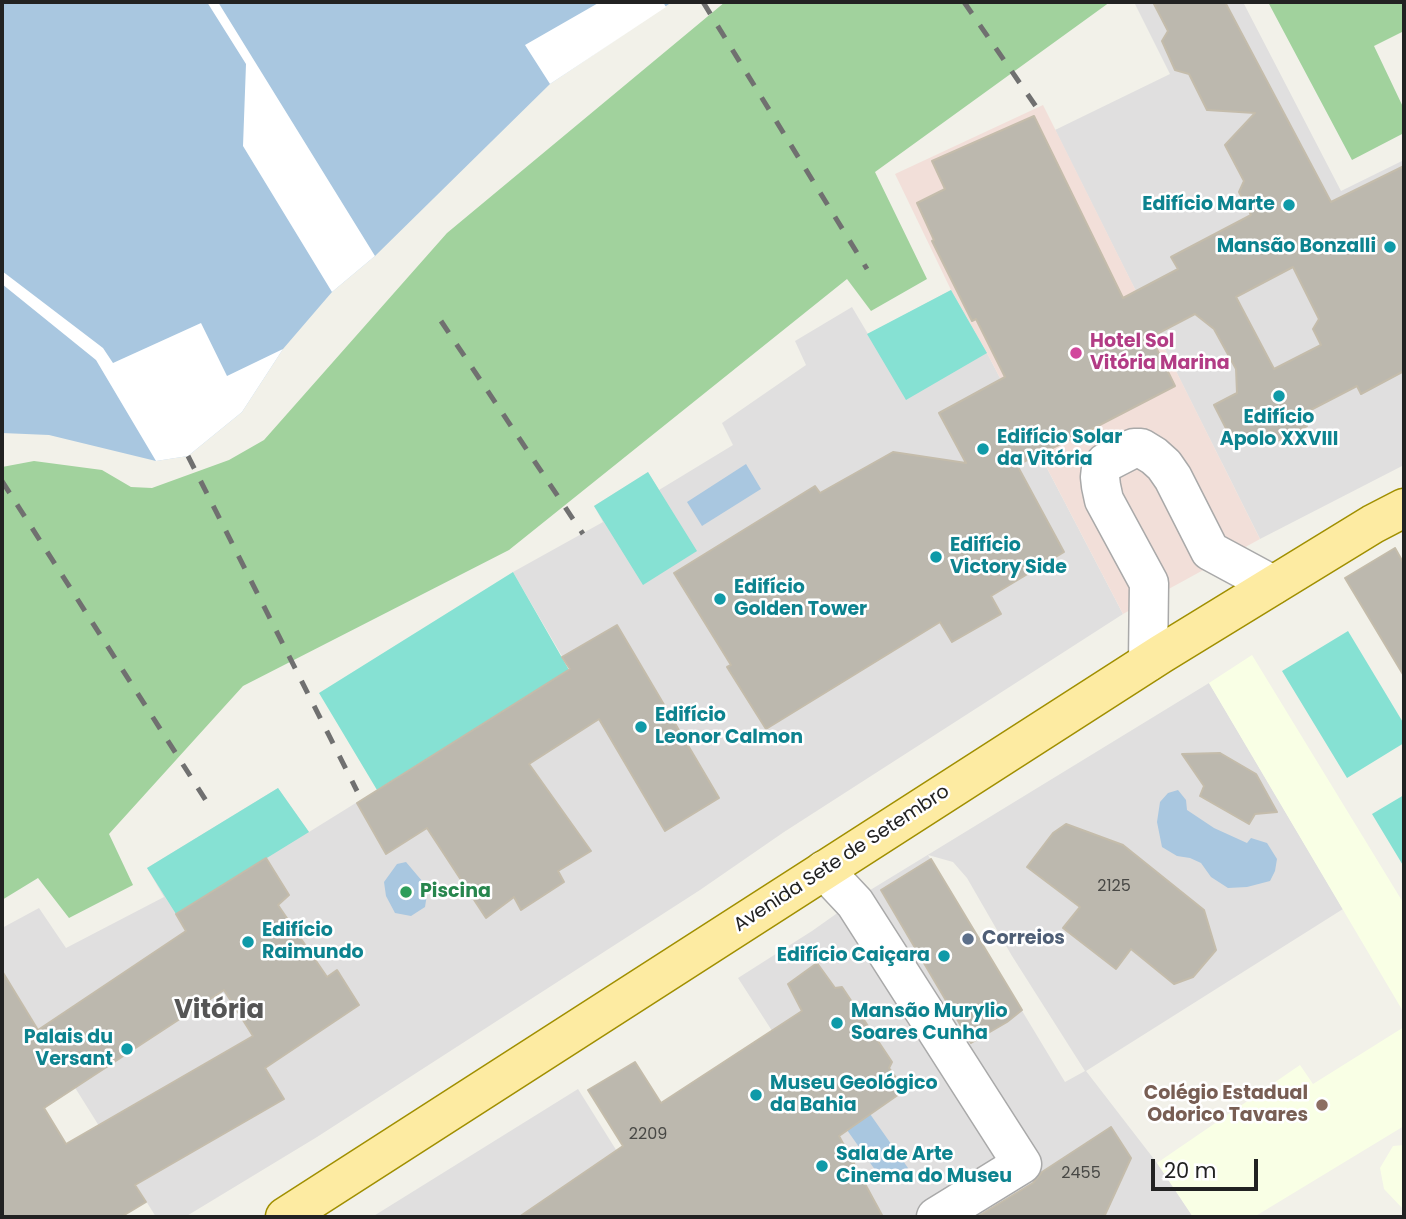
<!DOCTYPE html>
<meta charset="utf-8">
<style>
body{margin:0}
#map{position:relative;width:1406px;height:1219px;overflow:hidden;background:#f2f1e9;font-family:Poppins,sans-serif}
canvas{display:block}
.frame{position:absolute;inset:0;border:4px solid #222;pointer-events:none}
.scale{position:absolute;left:1151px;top:1159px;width:107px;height:32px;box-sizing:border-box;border:4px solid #222;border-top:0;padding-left:9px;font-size:21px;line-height:24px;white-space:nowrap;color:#222;-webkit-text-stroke:5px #fff;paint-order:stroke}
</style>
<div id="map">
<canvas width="1406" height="1219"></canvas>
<div class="frame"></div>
<div class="scale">20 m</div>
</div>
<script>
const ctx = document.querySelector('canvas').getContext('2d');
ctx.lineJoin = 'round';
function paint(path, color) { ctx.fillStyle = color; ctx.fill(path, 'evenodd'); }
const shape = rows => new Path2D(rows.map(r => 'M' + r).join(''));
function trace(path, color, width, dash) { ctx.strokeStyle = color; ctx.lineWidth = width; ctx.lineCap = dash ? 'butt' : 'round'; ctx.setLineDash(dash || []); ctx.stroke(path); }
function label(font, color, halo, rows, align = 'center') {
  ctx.font = font + ' Poppins,sans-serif'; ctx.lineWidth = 5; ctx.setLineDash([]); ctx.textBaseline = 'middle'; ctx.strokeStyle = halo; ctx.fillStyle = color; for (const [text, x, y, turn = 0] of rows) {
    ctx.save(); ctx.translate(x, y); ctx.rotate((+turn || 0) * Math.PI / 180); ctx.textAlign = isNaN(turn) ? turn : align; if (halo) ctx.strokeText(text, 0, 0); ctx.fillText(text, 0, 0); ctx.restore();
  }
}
const residential = shape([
 [1134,2,1243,2,1341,191,1404,160,1404,465,1260,539,1055,130,1170,74],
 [951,290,987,353,1123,614,784,832,700,890,317,1137,185,1217,156,1217,2,971,2,928,39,908,66,948,164,897,147,868,278,788,309,832,570,670,513,572,603,522,594,506,648,472,659,490,733,445,722,423,806,365,795,341,852,307,868,334],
 [1209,683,1343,909,1086,1071,1157,1163,1193,1217,883,1217,832,1124,738,978,812,931,867,892],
 [928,855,953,862,967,878,1012,956,1085,1071,1065,1082],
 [578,1089,658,1217,372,1217]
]);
const commercial = shape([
 [1043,105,1260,539,1123,614,987,353,951,290,895,174]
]);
const education = shape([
 [1252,655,1404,904,1404,1013,1209,683],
 [1404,1027,1404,1126,1254,1217,1193,1217,1157,1163,1300,1065,1313,1084],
 [1404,1145,1404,1210,1384,1189,1380,1168,1393,1146]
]);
const forest = shape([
 [725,2,1110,2,875,172,927,279,871,311,847,279,509,550,243,686,109,834,133,885,69,918,38,878,2,900,2,467,34,461,102,470,131,487,152,488,229,460,264,440,447,233],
 [1268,2,1404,2,1404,31,1374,46,1404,109,1404,133,1352,160]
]);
const pitch = shape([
 [951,290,987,353,906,400,867,334],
 [648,472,697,551,643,585,594,506],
 [513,572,569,670,377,790,319,693],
 [1348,631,1404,724,1404,743,1347,778,1282,671],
 [278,788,309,832,176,914,147,868],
 [1404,795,1404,867,1372,814]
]);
const water = shape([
 [2,2,672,2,550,84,375,256,332,292,283,349,242,412,188,456,156,461,49,435,2,433],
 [746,464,761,489,702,526,687,502],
 [1178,790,1186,800,1187,810,1214,828,1247,843,1251,838,1267,843,1277,859,1275,871,1270,881,1247,887,1228,888,1211,877,1201,863,1190,858,1177,856,1162,847,1157,822,1160,802,1168,793],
 [406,862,428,888,425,907,411,916,395,913,386,896,384,882,397,864],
 [863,1104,908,1168,885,1184,840,1120]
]);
const pier = shape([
 [207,2,218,2,375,256,332,292,243,146,246,64],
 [600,2,663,2,666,7,550,84,525,45],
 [2,271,103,348,113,363,201,323,227,376,283,349,242,412,188,456,156,461,96,360,2,284]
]);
const building = shape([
 [1153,2,1225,2,1331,202,1404,166,1404,371,1361,394,1357,386,1301,415,1307,426,1271,444,1264,432,1236,448,1214,405,1237,393,1236,369,1214,329,1195,314,1151,337,1175,386,1092,429,1017,465,1064,552,991,596,1001,614,952,642,940,622,766,729,727,667,731,665,674,573,815,486,820,493,893,452,966,463,939,413,1005,377,976,319,972,321,932,241,934,240,917,203,945,189,932,161,1034,116,1123,298,1178,269,1171,257,1251,215,1239,192,1244,181,1225,145,1255,113,1207,110,1189,74,1175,70,1162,41,1168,31,1153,2],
 [1293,267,1319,319,1313,329,1321,345,1274,369,1236,297,1293,267],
 [1395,548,1404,564,1404,676,1345,578,1395,548],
 [617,625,719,798,665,831,599,719,529,764,591,851,558,871,564,882,521,910,514,897,486,918,427,828,386,854,357,803,570,669,562,657,617,625],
 [1220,753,1256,774,1277,812,1255,814,1249,824,1200,796,1204,786,1182,754,1220,753],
 [1066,824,1123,845,1204,910,1216,950,1193,977,1174,984,1131,949,1116,969,1063,928,1080,907,1027,867,1053,833,1066,824],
 [266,858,289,895,278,905,327,977,337,970,359,1005,265,1068,284,1099,135,1185,146,1202,121,1217,2,1217,2,971,38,1030,186,931,176,914,266,858],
 [224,990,253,1036,66,1144,44,1108,224,990],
 [931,859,1022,1010,1007,1022,971,1043,881,890,931,859],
 [817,963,835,988,842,987,892,1062,889,1068,905,1090,839,1136,883,1217,519,1217,623,1146,588,1090,635,1062,661,1103,802,1011,788,984,817,963],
 [1111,1127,1131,1158,1104,1217,977,1217,1033,1183,1042,1172,1111,1127]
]);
const minor = shape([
 [1148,662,1149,583,1104,500,1101,486,1100,477,1101,468,1105,463,1134,448,1141,448,1154,456,1164,465,1173,478,1210,551,1273,585],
 [824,870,855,903,1022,1164,936,1217]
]);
const major = shape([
 [285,1217,1161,654,1373,524,1404,508]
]);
const rail = shape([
 [703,2,867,269],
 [964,2,1037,108],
 [441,321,583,534],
 [188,456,357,791],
 [2,481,212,810]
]);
const markers = [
 [1289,205,7,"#0f9aa8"],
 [1390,247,7,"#0f9aa8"],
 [1076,353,7,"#d1479c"],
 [1279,396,7,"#0f9aa8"],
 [983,449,7,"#0f9aa8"],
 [936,557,7,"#0f9aa8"],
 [720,599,7,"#0f9aa8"],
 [641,727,7,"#0f9aa8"],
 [406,892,7,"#2e9e5b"],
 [968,939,7,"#5c6f8a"],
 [248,942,7,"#0f9aa8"],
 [944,956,7,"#0f9aa8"],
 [837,1023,7,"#0f9aa8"],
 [127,1049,7,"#0f9aa8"],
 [756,1095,7,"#0f9aa8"],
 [1322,1105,7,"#8d6e63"],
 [822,1166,7,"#0f9aa8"]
];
const numberNames = [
 ["2125",1114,887],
 ["2209",648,1135],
 ["2455",1081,1174]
];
const cultureNames = [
 ["Edifício Marte",1275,205,"right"],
 ["Mansão Bonzalli",1376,247,"right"],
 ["Edifício",1279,418,"center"],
 ["Apolo XXVIII",1279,440,"center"],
 ["Edifício Solar",997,438],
 ["da Vitória",997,460],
 ["Edifício",950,546],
 ["Victory Side",950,568],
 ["Edifício",734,588],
 ["Golden Tower",734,610],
 ["Edifício",655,716],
 ["Leonor Calmon",655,738],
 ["Edifício",262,931],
 ["Raimundo",262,953],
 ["Edifício Caiçara",930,956,"right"],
 ["Mansão Murylio",851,1012],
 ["Soares Cunha",851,1034],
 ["Palais du",113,1038,"right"],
 ["Versant",113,1060,"right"],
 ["Museu Geológico",770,1084],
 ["da Bahia",770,1106],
 ["Sala de Arte",836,1155],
 ["Cinema do Museu",836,1177]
];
const hotelNames = [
 ["Hotel Sol",1090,342],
 ["Vitória Marina",1090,364]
];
const streetNames = [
 ["Avenida Sete de Setembro",842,859,-33]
];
const leisureNames = [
 ["Piscina",420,892]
];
const serviceNames = [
 ["Correios",982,939]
];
const educationNames = [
 ["Colégio Estadual",1308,1094],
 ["Odorico Tavares",1308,1116]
];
const districtNames = [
 ["Vitória",219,1011]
];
paint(residential, '#e0dfdf');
paint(commercial, '#f2dfd9');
paint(education, '#f9ffe5');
paint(forest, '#a1d29d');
paint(pitch, '#86e1d3');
paint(water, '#a9c7e0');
paint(pier, '#fff');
paint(building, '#bcb8ae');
trace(building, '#c4bcab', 2);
trace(minor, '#a9a9a9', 41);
trace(major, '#a08f00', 41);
trace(minor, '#fff', 38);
trace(major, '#fdeba2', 38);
trace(rail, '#707070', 5, [14, 14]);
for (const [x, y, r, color] of markers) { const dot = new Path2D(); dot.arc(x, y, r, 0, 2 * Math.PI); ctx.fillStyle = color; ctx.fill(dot); trace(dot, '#fff', 2.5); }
label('16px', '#484845', null, numberNames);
label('bold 19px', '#0d838f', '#fff', cultureNames, 'left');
label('bold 19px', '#b23c85', '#fff', hotelNames, 'left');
label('19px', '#222', '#fff', streetNames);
label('bold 19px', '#27864d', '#fff', leisureNames, 'left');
label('bold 19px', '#4e5e75', '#fff', serviceNames, 'left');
label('bold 19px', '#785e54', '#fff', educationNames, 'right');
label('bold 26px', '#555', '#fff', districtNames);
</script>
